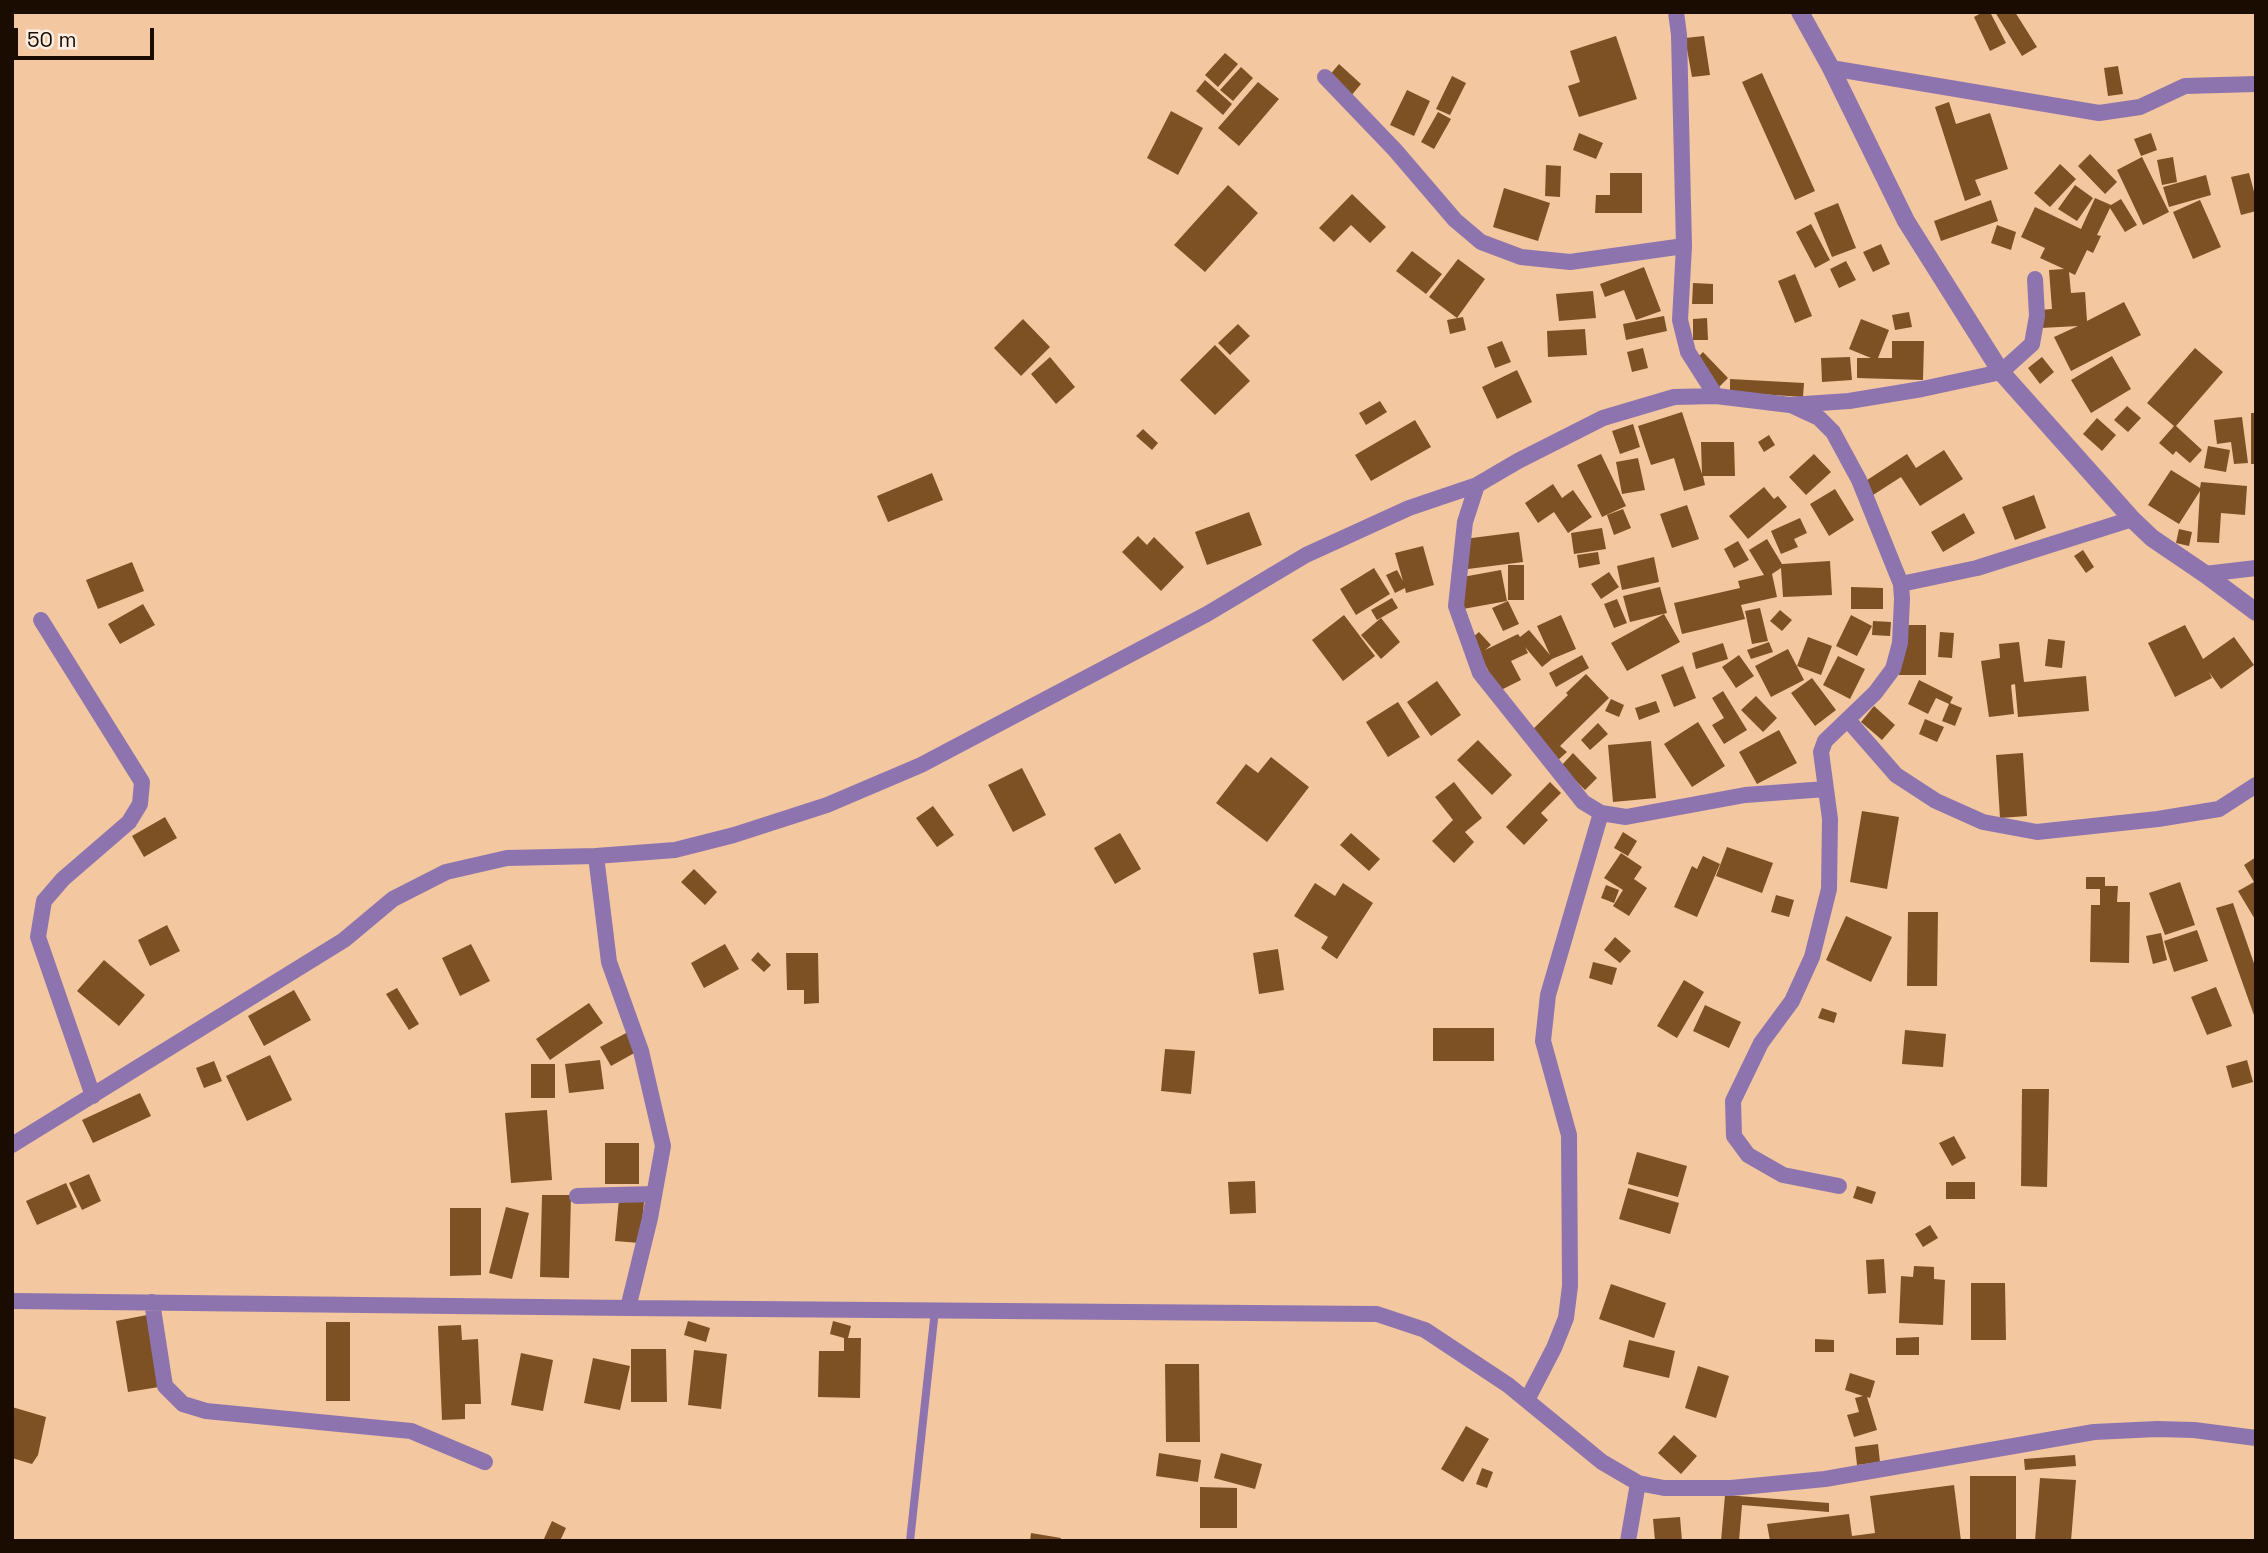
<!DOCTYPE html>
<style>
body{margin:0}
#map{position:relative;width:2268px;height:1553px;overflow:hidden;background:#f3c79f;font-family:"Space Grotesk",sans-serif}
canvas{display:block}
.frame{position:absolute;inset:0;border:14px solid #1b0c01;pointer-events:none}
.scale{position:absolute;left:14px;top:28px;width:140px;height:32px;box-sizing:border-box;border:4px solid #1b0c01;border-top:0;padding-left:9px;font-size:21px;line-height:24px;white-space:nowrap;color:#1b0c01;-webkit-text-stroke:5px #fceee3;paint-order:stroke}
</style>
<div id="map">
<canvas width="2268" height="1553"></canvas>
<div class="frame"></div>
<div class="scale">50 m</div>
</div>
<script>
const ctx = document.querySelector('canvas').getContext('2d');
ctx.lineJoin = 'round';
function paint(path, color) { ctx.fillStyle = color; ctx.fill(path, 'evenodd'); }
const shape = rows => new Path2D(rows.map(r => 'M' + r).join(''));
function trace(path, color, width, dash) { ctx.strokeStyle = color; ctx.lineWidth = width; ctx.lineCap = dash ? 'butt' : 'round'; ctx.setLineDash(dash || []); ctx.stroke(path); }
const building = shape([
 [1983,12,1990,12,2006,43,1990,51,1974,17],
 [1995,12,2015,12,2037,47,2022,56],
 [1616,36,1637,99,1579,117,1568,86,1580,82,1570,51],
 [1704,36,1710,75,1692,77,1685,38],
 [1225,53,1238,64,1218,87,1205,75],
 [1339,64,1361,84,1350,97,1328,77],
 [2118,66,2123,94,2108,96,2104,68],
 [1241,67,1253,78,1233,101,1220,90],
 [1762,73,1815,191,1795,200,1742,82],
 [1452,76,1466,83,1450,115,1436,109],
 [1205,80,1232,104,1223,115,1196,91],
 [1258,82,1279,99,1239,146,1218,128],
 [1407,90,1430,101,1414,136,1390,125],
 [1949,102,1956,124,1990,113,2008,169,1975,180,1981,195,1965,201,1935,107],
 [1171,111,1203,128,1178,175,1147,158],
 [1438,112,1451,119,1434,149,1421,142],
 [1579,133,1603,143,1596,159,1573,150],
 [2151,133,2157,150,2141,156,2134,139],
 [2090,154,2117,182,2105,194,2078,166],
 [2142,157,2169,212,2143,225,2117,170],
 [2173,157,2177,182,2162,185,2157,160],
 [2060,164,2076,179,2050,207,2034,193],
 [1546,165,1561,166,1560,197,1545,196],
 [1610,173,1642,173,1642,213,1595,213,1596,195,1610,195],
 [2249,173,2256,199,2256,211,2241,215,2231,177],
 [2206,175,2211,195,2169,207,2163,187],
 [1228,185,1258,213,1205,272,1174,245],
 [2075,185,2093,198,2077,221,2058,209],
 [1504,188,1550,203,1538,241,1493,227],
 [1352,194,1386,227,1370,243,1351,225,1334,242,1319,228],
 [2095,198,2111,205,2121,199,2137,225,2125,232,2110,208,2097,235,2101,236,2093,253,2087,250,2075,275,2069,272,2071,293,2085,292,2087,321,2124,302,2141,335,2071,371,2054,337,2078,326,2041,328,2039,310,2052,309,2049,270,2064,269,2040,258,2045,248,2021,237,2035,207,2081,229],
 [1991,200,1998,221,1941,241,1934,221],
 [2200,200,2221,247,2193,259,2173,212],
 [1838,203,1856,248,1832,257,1814,213],
 [1811,224,1830,260,1815,268,1796,232],
 [1997,225,2016,232,2011,250,1991,243],
 [1881,244,1890,264,1873,272,1863,252],
 [1412,251,1442,274,1426,294,1396,271],
 [1458,259,1485,279,1457,318,1429,297],
 [1846,261,1856,280,1839,288,1830,269],
 [1644,267,1661,311,1636,320,1624,290,1605,297,1600,284],
 [1795,274,1812,316,1795,323,1778,281],
 [1693,283,1713,284,1713,304,1692,304],
 [1593,291,1596,318,1559,321,1556,294],
 [1909,312,1912,327,1895,330,1892,315],
 [1664,316,1667,331,1626,340,1623,324],
 [1463,317,1466,330,1450,334,1447,320],
 [1707,318,1708,340,1693,340,1693,319],
 [1023,319,1050,347,1021,376,994,348],
 [1861,319,1889,330,1878,358,1892,358,1892,341,1924,341,1923,380,1857,378,1857,358,1871,358,1849,349],
 [1238,324,1250,336,1230,355,1218,343],
 [1585,329,1587,355,1548,357,1547,331],
 [1502,341,1511,362,1495,368,1487,347],
 [1215,345,1250,381,1215,415,1180,380],
 [1643,348,1648,368,1632,372,1627,352],
 [2195,348,2223,372,2176,426,2202,450,2190,463,2176,451,2173,455,2159,443,2174,426,2147,403],
 [1703,352,1728,378,1717,389,1692,363],
 [2112,356,2131,389,2091,413,2071,380],
 [1050,357,1075,387,1056,404,1031,374],
 [1850,357,1852,380,1822,382,1821,358],
 [2042,357,2054,372,2040,384,2028,368],
 [1517,370,1532,402,1497,419,1482,387],
 [1730,379,1804,383,1803,397,1730,392],
 [1380,401,1387,412,1366,425,1359,413],
 [2127,406,2141,418,2128,432,2114,420],
 [1682,412,1702,474,1701,442,1734,442,1735,476,1703,476,1705,485,1684,491,1674,458,1651,465,1638,426],
 [2251,413,2256,413,2256,464,2251,464],
 [2242,417,2248,463,2234,464,2231,442,2217,444,2214,420],
 [2097,418,2116,435,2102,451,2083,434],
 [1415,420,1431,447,1371,481,1355,455],
 [1633,424,1640,447,1620,454,1612,431],
 [1143,429,1158,443,1152,450,1136,436],
 [1769,435,1775,445,1764,452,1758,442],
 [2208,446,2230,450,2226,472,2204,468],
 [1944,450,1963,479,1920,506,1901,477,1870,497,1861,484,1907,454,1916,468],
 [1601,454,1626,506,1602,517,1577,465],
 [1814,454,1831,472,1806,495,1789,477],
 [1638,458,1645,490,1622,494,1616,462],
 [2171,470,2200,488,2201,482,2247,486,2245,515,2221,513,2219,543,2197,542,2200,491,2179,524,2148,505],
 [932,473,943,500,888,522,877,496],
 [1553,484,1562,498,1573,490,1592,517,1568,533,1554,512,1538,523,1525,503],
 [1764,487,1774,499,1778,496,1787,507,1748,539,1729,516],
 [1835,489,1854,520,1829,536,1810,504],
 [2034,495,2046,528,2015,540,2002,507],
 [1687,505,1699,539,1672,548,1660,514],
 [1623,509,1631,528,1614,535,1607,515],
 [1249,512,1262,545,1207,565,1195,532],
 [1964,513,1975,533,1943,552,1931,532],
 [1800,518,1807,533,1794,539,1798,547,1781,554,1771,531],
 [1602,528,1606,549,1574,554,1571,533],
 [2179,529,2192,532,2189,546,2176,543],
 [1519,532,1523,562,1468,569,1464,539],
 [1138,536,1147,545,1154,537,1184,567,1161,591,1122,552],
 [1767,539,1782,564,1830,561,1832,595,1783,597,1781,568,1772,574,1777,597,1741,605,1745,619,1682,634,1674,603,1740,588,1738,581,1764,575,1749,550],
 [1738,541,1749,560,1734,568,1724,549],
 [1423,546,1434,585,1406,593,1405,588,1395,593,1386,575,1397,570,1403,581,1395,553],
 [2083,550,2094,567,2086,573,2074,556],
 [1598,552,1600,564,1579,568,1577,555],
 [1654,557,1659,582,1622,590,1617,566],
 [132,562,144,591,98,609,86,580],
 [1508,565,1524,565,1524,600,1508,600],
 [1374,568,1390,594,1356,615,1340,589],
 [1501,570,1507,601,1463,609,1457,578],
 [1609,572,1619,587,1601,599,1591,584],
 [1660,587,1667,613,1630,622,1623,596],
 [1851,587,1883,588,1883,609,1851,609],
 [1392,598,1398,608,1377,620,1371,610],
 [1617,599,1627,623,1614,628,1604,604],
 [1508,601,1519,624,1503,631,1492,608],
 [143,604,155,625,120,644,108,624],
 [1760,608,1768,641,1752,644,1745,611],
 [1780,610,1792,620,1782,631,1770,621],
 [1664,614,1680,642,1627,671,1611,643],
 [1344,615,1375,656,1343,681,1312,640],
 [1561,615,1576,649,1552,659,1542,667,1525,647,1528,653,1511,661,1521,680,1499,691,1480,655,1466,643,1479,632,1491,645,1485,650,1518,634,1520,637,1529,630,1550,655,1537,626],
 [1851,615,1872,626,1857,656,1836,646],
 [1381,618,1400,642,1381,659,1361,635],
 [1873,621,1891,622,1890,636,1872,635],
 [1899,625,1926,625,1926,675,1899,675],
 [2185,625,2203,659,2234,637,2254,665,2221,689,2209,672,2212,678,2175,697,2148,643],
 [1940,632,1954,633,1952,658,1938,657],
 [1808,637,1832,646,1821,675,1797,666],
 [2048,639,2065,641,2062,668,2045,666],
 [1769,642,1773,652,1751,659,1747,650],
 [2019,642,2024,682,2086,676,2089,711,2018,717,2015,684,2011,685,2014,714,1989,717,1981,661,2000,658,1999,644],
 [1723,643,1728,659,1696,669,1692,653],
 [1788,649,1804,680,1771,697,1755,666],
 [1582,655,1589,668,1556,687,1549,673],
 [1739,655,1754,676,1736,688,1722,667],
 [1838,656,1865,669,1850,699,1823,685],
 [1683,666,1696,698,1674,707,1661,675],
 [1586,674,1609,698,1560,746,1567,752,1557,761,1529,733,1568,695,1566,693],
 [1812,678,1836,710,1815,726,1791,693],
 [1919,680,1953,697,1950,703,1962,708,1955,726,1942,721,1949,704,1936,698,1928,714,1908,704],
 [1437,681,1461,715,1431,736,1407,702],
 [1723,691,1747,730,1724,744,1712,725,1724,718,1712,698],
 [1756,696,1777,718,1763,732,1741,710],
 [1611,699,1624,705,1619,717,1605,711],
 [1656,701,1660,712,1639,720,1635,708],
 [1398,702,1420,737,1388,757,1366,722],
 [1874,706,1895,725,1882,740,1861,722],
 [1925,719,1944,727,1937,742,1919,734],
 [1698,722,1725,766,1692,787,1664,744],
 [1598,723,1608,734,1590,750,1581,740],
 [1779,730,1797,763,1757,784,1739,752],
 [1478,740,1512,775,1492,795,1457,760],
 [1651,741,1656,798,1613,802,1608,745],
 [1573,753,1597,778,1585,790,1561,766],
 [2023,753,2027,816,2000,818,1996,755],
 [1271,757,1309,787,1267,842,1216,803,1246,764,1258,773],
 [1022,768,1046,815,1013,832,988,785],
 [1454,782,1482,818,1465,832,1474,842,1454,863,1432,841,1453,820,1435,797],
 [1550,782,1561,793,1541,813,1548,820,1524,845,1506,827],
 [933,806,954,835,937,847,916,818],
 [1862,811,1899,817,1887,889,1850,882],
 [165,817,177,838,144,857,132,836],
 [1623,832,1637,841,1628,856,1614,848],
 [1120,833,1141,869,1115,884,1094,848],
 [1351,833,1380,859,1369,871,1340,845],
 [1727,847,1773,863,1762,893,1716,876],
 [1621,853,1642,867,1634,879,1647,888,1629,916,1613,906,1623,890,1604,878],
 [1703,856,1720,864,1697,917,1674,907,1692,866,1697,869],
 [2256,857,2256,921,2238,891,2254,882,2244,865],
 [694,869,717,892,705,905,681,882],
 [2086,877,2105,877,2105,886,2118,886,2117,902,2130,902,2129,963,2090,962,2091,905,2100,905,2100,889,2086,889],
 [2180,882,2195,925,2165,935,2149,893],
 [1315,883,1335,896,1343,883,1373,903,1337,959,1321,948,1328,937,1294,916],
 [1606,885,1619,890,1614,903,1601,898],
 [1776,895,1794,900,1789,917,1771,912],
 [2233,903,2256,969,2256,1021,2216,908],
 [1908,912,1938,912,1937,986,1907,986],
 [1846,916,1892,937,1871,982,1826,960],
 [167,925,180,951,150,966,138,940],
 [2197,930,2208,961,2174,972,2164,941],
 [2161,933,2167,960,2153,964,2146,936],
 [1615,937,1631,951,1620,963,1604,950],
 [471,944,490,981,460,996,442,958],
 [725,944,739,969,704,988,691,963],
 [1278,949,1284,990,1259,994,1253,953],
 [758,952,771,965,764,972,751,960],
 [786,953,818,953,819,1003,804,1004,804,990,787,990],
 [104,960,145,995,119,1026,77,991],
 [1593,962,1617,968,1612,985,1589,978],
 [1684,980,1704,992,1677,1038,1657,1026],
 [2216,987,2232,1026,2207,1035,2191,997],
 [397,988,419,1024,409,1030,386,994],
 [294,990,311,1020,264,1046,248,1016],
 [589,1003,603,1023,550,1060,536,1039],
 [1705,1005,1741,1022,1729,1048,1693,1031],
 [1822,1008,1837,1013,1834,1023,1818,1018],
 [1433,1028,1494,1028,1494,1061,1433,1061],
 [1905,1030,1946,1034,1943,1067,1902,1064],
 [628,1032,638,1051,611,1066,600,1047],
 [1165,1049,1195,1051,1191,1094,1161,1091],
 [270,1055,292,1100,247,1121,226,1076],
 [600,1060,604,1089,569,1093,565,1064],
 [2247,1060,2253,1082,2232,1088,2226,1066],
 [214,1061,222,1081,204,1088,196,1068],
 [531,1064,555,1064,555,1098,531,1098],
 [2022,1089,2049,1089,2047,1187,2021,1186],
 [140,1093,151,1116,93,1143,82,1120],
 [547,1110,552,1180,511,1183,505,1113],
 [1954,1136,1966,1158,1952,1166,1939,1143],
 [605,1143,639,1143,639,1184,605,1184],
 [1637,1152,1687,1166,1678,1197,1628,1184],
 [89,1174,101,1201,82,1210,69,1183],
 [1255,1181,1256,1213,1230,1214,1228,1182],
 [1946,1182,1975,1182,1975,1199,1946,1199],
 [66,1183,77,1207,37,1225,26,1201],
 [1857,1186,1876,1192,1872,1204,1853,1198],
 [1628,1188,1679,1203,1670,1234,1619,1219],
 [542,1195,571,1195,569,1278,540,1277],
 [619,1199,644,1202,640,1243,615,1241],
 [506,1207,529,1213,512,1279,489,1273],
 [450,1208,481,1208,481,1275,450,1276],
 [1930,1225,1938,1238,1923,1247,1915,1234],
 [1884,1259,1886,1293,1868,1294,1866,1260],
 [1914,1266,1934,1267,1934,1279,1945,1280,1943,1325,1899,1323,1901,1276,1913,1277],
 [1971,1283,2005,1283,2006,1340,1971,1340],
 [1611,1284,1666,1303,1654,1338,1599,1319],
 [147,1315,159,1387,128,1392,116,1321],
 [688,1321,710,1328,706,1342,684,1335],
 [833,1321,851,1326,848,1338,861,1338,860,1398,818,1397,819,1351,844,1351,844,1338,830,1334],
 [326,1322,350,1322,350,1401,326,1401],
 [461,1325,462,1340,478,1339,481,1404,465,1404,465,1419,442,1420,438,1326],
 [1919,1337,1919,1355,1896,1355,1896,1338],
 [1815,1339,1834,1340,1834,1352,1815,1352],
 [1629,1340,1675,1351,1669,1378,1623,1367],
 [631,1349,666,1349,667,1402,631,1402],
 [694,1350,727,1354,721,1409,688,1405],
 [521,1353,553,1360,543,1411,511,1405],
 [593,1358,630,1366,620,1410,584,1403],
 [1165,1364,1199,1364,1200,1442,1166,1442],
 [1698,1366,1729,1376,1716,1418,1685,1408],
 [1850,1373,1875,1381,1870,1398,1867,1397,1877,1430,1854,1437,1847,1415,1859,1412,1855,1398,1863,1396,1845,1390],
 [12,1407,46,1417,38,1455,32,1464,12,1458],
 [1466,1426,1489,1439,1463,1482,1441,1469],
 [1674,1435,1697,1456,1681,1474,1658,1453],
 [1878,1444,1880,1462,1857,1465,1855,1447],
 [1159,1453,1201,1460,1198,1482,1156,1476],
 [1221,1453,1262,1464,1255,1489,1214,1478],
 [2075,1455,2076,1466,2025,1470,2024,1459],
 [1482,1468,1493,1472,1487,1488,1476,1484],
 [1970,1476,2016,1476,2016,1541,1970,1541],
 [2040,1478,2076,1480,2071,1541,2035,1541],
 [1954,1485,1961,1541,1770,1541,1767,1524,1849,1514,1852,1536,1875,1533,1870,1496],
 [1200,1487,1237,1488,1237,1528,1200,1528],
 [1725,1495,1829,1503,1829,1512,1742,1505,1739,1541,1721,1541],
 [1680,1517,1682,1541,1655,1541,1653,1519],
 [552,1521,566,1528,560,1541,543,1541],
 [1031,1533,1061,1538,1060,1541,1030,1541]
]);
const service = shape([
 [910,1541,935,1310]
]);
const minor = shape([
 [1676,12,1679,35,1684,246,1680,320,1688,352,1716,396],
 [1831,68,2099,113,2140,107,2185,86,2256,84],
 [1325,77,1395,150,1455,220,1481,242,1521,257,1570,262,1684,246],
 [1793,406,1819,418,1833,432,1859,480,1901,584,1902,599,1900,643,1893,669,1875,693,1825,741,1821,752,1830,819,1829,889,1812,957,1792,1001,1761,1043,1733,1101,1734,1136,1748,1155,1783,1175,1839,1186],
 [1477,485,1465,522,1456,606,1480,673,1583,802,1601,813,1626,817,1745,795,1826,789],
 [2205,574,2256,568],
 [1901,584,1977,568,2132,519],
 [41,620,142,782,140,804,129,822,63,879,44,901,38,937,93,1096],
 [1848,720,1896,775,1936,801,1983,822,2037,832,2158,819,2219,809,2256,785],
 [596,856,609,962,641,1051,663,1146,650,1218,628,1308],
 [12,1145,344,940,393,899,446,872,507,858,596,856,675,850,734,835,827,805,921,765,1207,614,1306,555,1409,508,1477,485,1518,461,1603,418,1674,397,1716,396,1790,405,1849,401,1922,389,2001,372,2032,344,2037,316,2035,279],
 [577,1196,654,1194],
 [12,1301,628,1308,1377,1314,1425,1330,1508,1385,1602,1462,1638,1483,1664,1488,1731,1488,1825,1479,2094,1432,2157,1429,2194,1430,2256,1438],
 [152,1302,165,1386,183,1404,206,1411,411,1431,485,1462],
 [1527,1400,1554,1348,1566,1318,1570,1286,1569,1135,1543,1041,1548,995,1601,813],
 [1628,1541,1638,1483]
]);
const tertiary = shape([
 [1800,12,1831,68,1906,221,2001,372,2132,519,2152,538,2205,574,2256,612]
]);
paint(building, '#7e5124');
trace(service, '#8d74af', 8);
trace(minor, '#8d74af', 16);
trace(tertiary, '#8d74af', 18);
</script>
